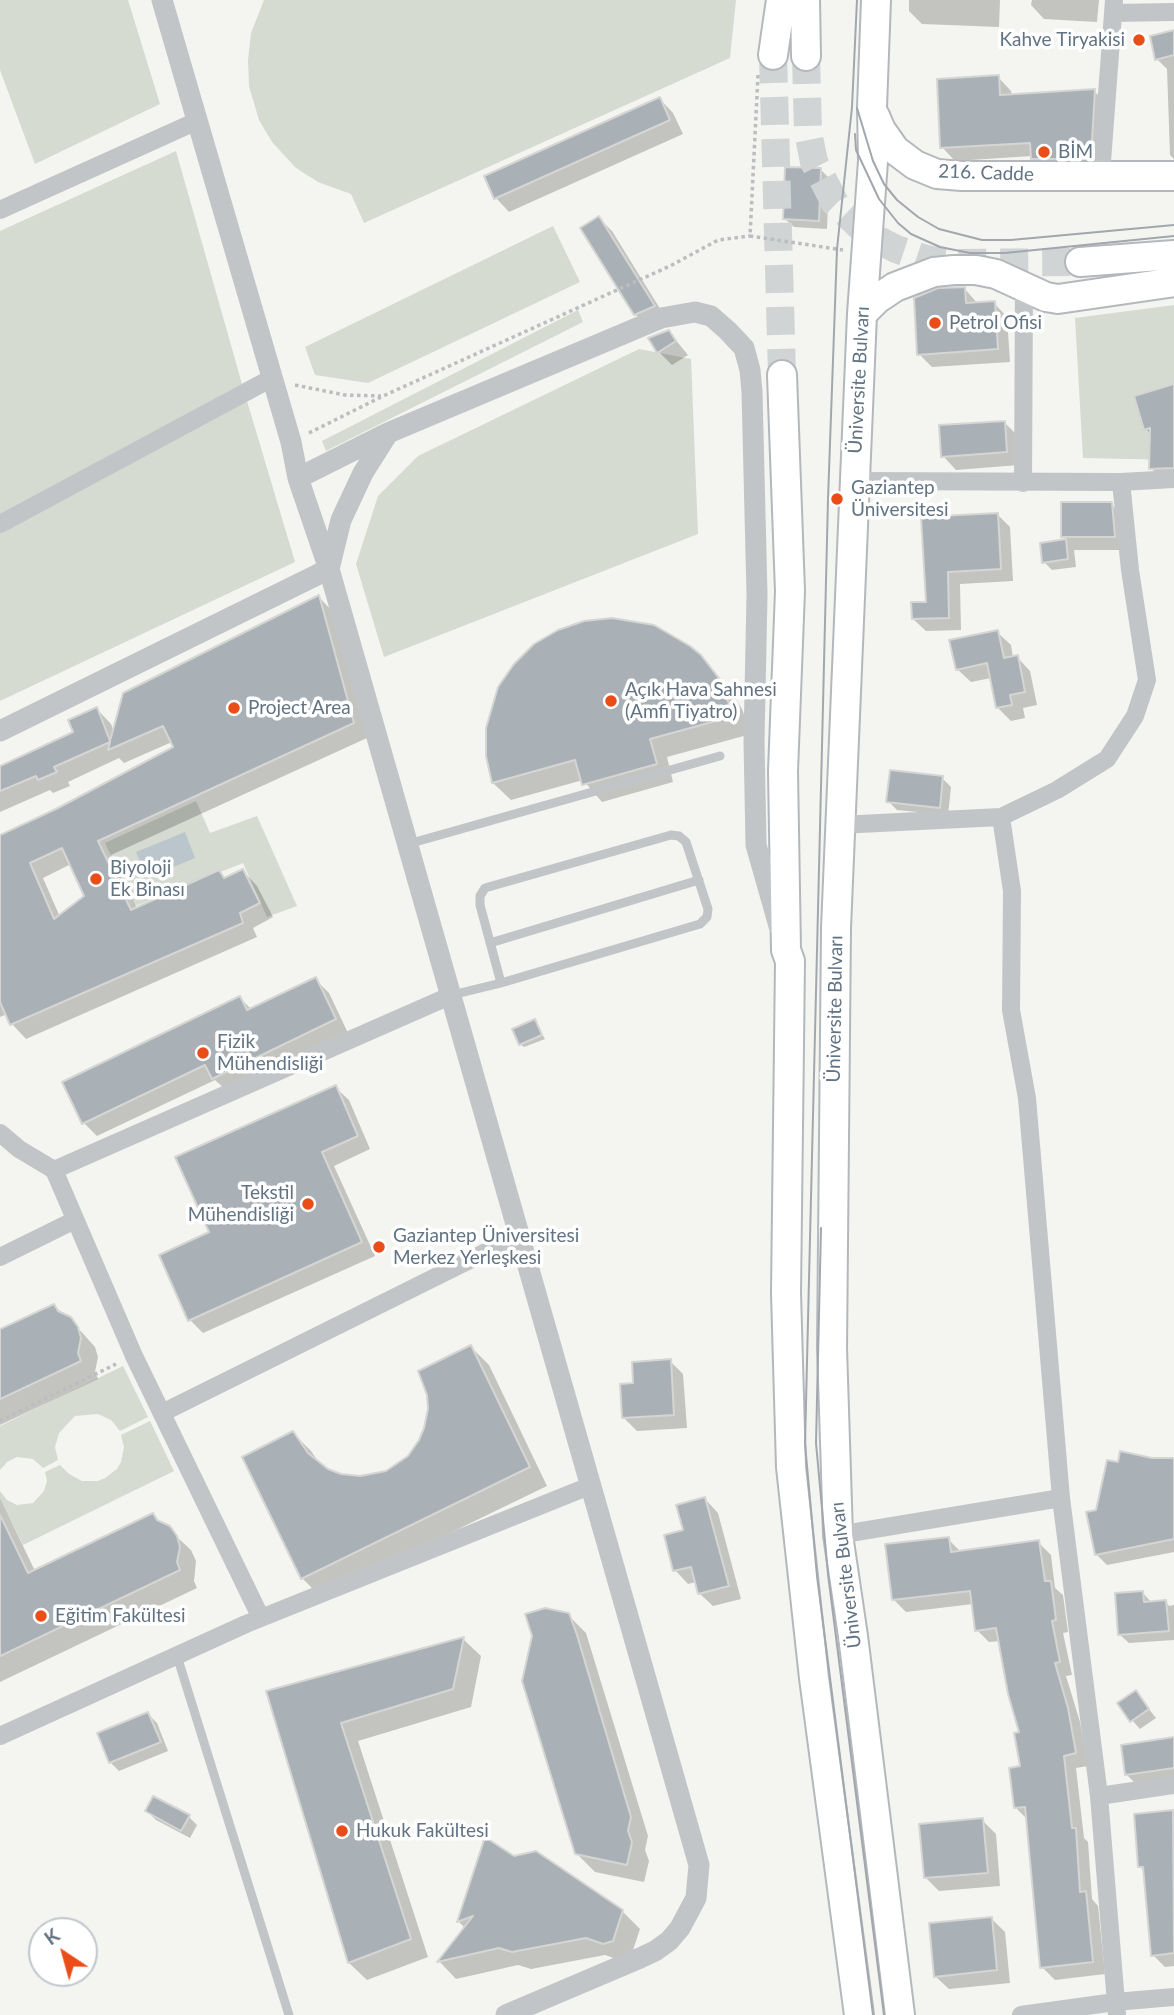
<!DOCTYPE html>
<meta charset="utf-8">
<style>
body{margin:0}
#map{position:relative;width:1174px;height:2015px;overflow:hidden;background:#f4f4f0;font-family:Lato,sans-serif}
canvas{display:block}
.north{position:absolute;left:28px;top:1917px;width:70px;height:70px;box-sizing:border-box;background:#fff;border:2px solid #c0c7cd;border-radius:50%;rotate:324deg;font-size:19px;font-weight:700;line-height:28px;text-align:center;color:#627383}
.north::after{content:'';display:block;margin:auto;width:24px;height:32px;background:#eb4d19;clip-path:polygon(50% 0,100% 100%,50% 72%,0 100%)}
</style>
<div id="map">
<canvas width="1174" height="2015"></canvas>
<div class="north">K</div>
</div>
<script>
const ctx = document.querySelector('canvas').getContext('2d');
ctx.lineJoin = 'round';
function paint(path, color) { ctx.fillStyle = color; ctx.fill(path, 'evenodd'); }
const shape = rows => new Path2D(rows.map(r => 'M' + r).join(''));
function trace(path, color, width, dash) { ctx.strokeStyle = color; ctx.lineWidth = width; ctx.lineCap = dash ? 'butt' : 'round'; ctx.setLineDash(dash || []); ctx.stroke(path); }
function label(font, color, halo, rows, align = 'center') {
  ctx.font = font + ' Lato,sans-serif'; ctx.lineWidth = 7; ctx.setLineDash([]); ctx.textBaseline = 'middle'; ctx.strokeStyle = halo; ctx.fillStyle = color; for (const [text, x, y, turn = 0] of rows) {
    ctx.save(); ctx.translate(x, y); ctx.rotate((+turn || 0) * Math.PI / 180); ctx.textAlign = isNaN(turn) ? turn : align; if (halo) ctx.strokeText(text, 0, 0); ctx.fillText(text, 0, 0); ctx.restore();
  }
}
const green = shape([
 [0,0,128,0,160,104,35,164,0,70],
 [264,0,736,0,730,58,364,223,351,194,318,182,296,168,272,142,259,120,249,86,248,60,251,33],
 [176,151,242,384,0,514,0,231],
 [553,226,580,282,368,383,315,375,305,347],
 [1174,305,1174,460,1083,458,1075,318],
 [578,310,583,322,326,451,322,441],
 [639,349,691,359,698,534,384,657,356,564,378,496,418,456],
 [247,401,295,562,0,701,0,533],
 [196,801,210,833,257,816,297,906,267,917,243,863,135,906,105,843],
 [123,1366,148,1417,120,1431,111,1420,98,1414,75,1416,59,1433,55,1447,58,1460,43,1468,33,1459,17,1457,7,1462,0,1470,0,1426],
 [150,1421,174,1471,23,1545,0,1498,0,1491,7,1500,17,1505,33,1503,44,1491,47,1481,45,1472,60,1465,69,1474,82,1481,98,1481,105,1478,117,1469,121,1462,124,1447,121,1435]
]);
const water = shape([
 [185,832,195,858,147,878,136,852]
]);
const shadow = shape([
 [909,0,1000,0,999,27,922,24,909,11],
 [1032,0,1099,0,1097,22,1044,19,1031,5],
 [1174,32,1174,159,1170,155,1167,69,1157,59],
 [998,77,1011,91,1012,96,1094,91,1107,104,1104,172,1046,172,1032,156,955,161,942,147],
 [660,99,673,113,683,134,509,212,496,198],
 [820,169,829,178,827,229,794,227,785,219],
 [599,218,612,231,667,320,649,328,635,314],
 [964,288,978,304,994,303,1007,317,1010,362,932,367,919,354],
 [669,332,688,355,672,365,659,352],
 [1174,388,1174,476,1159,477,1151,468,1152,435,1146,429],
 [1004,422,1018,436,1019,465,956,470,943,456],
 [1111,504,1124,517,1128,550,1074,550,1076,567,1052,570,1044,562,1041,545,1067,541,1063,536],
 [997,514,1010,527,1013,581,960,584,961,630,926,631,913,619,928,604,922,519],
 [319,597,333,612,367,738,111,855,137,909,219,872,226,879,243,871,257,886,273,917,253,928,257,937,26,1039,12,1024,7,1014,0,1017,0,837,56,810,175,748,172,742,124,763,119,758,68,782,70,786,53,793,50,790,0,812,0,767,76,733,97,709,111,724,114,732],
 [71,864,86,897,60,917,43,878],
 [599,620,640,623,666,632,689,647,728,686,742,709,751,734,667,757,673,782,602,802,583,780,511,800,493,783],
 [997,632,1011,645,1013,658,1017,657,1030,671,1037,705,1023,708,1025,718,1011,721,997,707,991,678,971,682,957,669],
 [942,778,951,787,948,815,897,810,888,801],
 [315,979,329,993,348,1033,227,1091,215,1080,97,1136,84,1123,240,998,252,1010],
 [534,1021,545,1039,524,1047,520,1044],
 [335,1087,349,1100,370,1149,334,1166,375,1256,203,1333,190,1320,212,1233],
 [54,1306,70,1319,95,1347,98,1357,95,1372,98,1379,0,1425,0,1331],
 [471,1347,489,1365,547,1486,320,1596,302,1578,293,1433,311,1451,320,1464,328,1471,340,1475,360,1478,386,1472,409,1457,421,1441],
 [670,1361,683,1374,687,1428,637,1431,624,1418,635,1385],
 [1152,1459,1174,1459,1174,1552,1107,1565,1096,1554,1097,1512,1119,1464],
 [0,1498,35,1571,153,1515,191,1550,196,1561,194,1581,197,1588,0,1682],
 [705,1499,718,1513,741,1599,713,1606,699,1593,696,1582,688,1584,675,1570,685,1531],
 [948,1539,961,1552,1038,1542,1051,1555,1055,1588,1063,1595,1068,1632,1063,1633,1072,1675,1066,1676,1080,1722,1088,1766,1076,1768,1084,1838,1088,1842,1092,1899,1098,1906,1105,1974,1055,1980,1042,1967,1028,1820,1016,1808,1022,1768,1022,1733,1000,1641,989,1642,977,1630,973,1604,906,1612,893,1599],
 [1143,1593,1152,1603,1166,1602,1169,1606,1174,1605,1174,1640,1129,1643,1120,1635],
 [568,1615,586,1633,648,1836,645,1850,649,1861,644,1882,595,1872,577,1854],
 [463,1639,481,1656,471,1707,358,1741,428,1957,367,1980,349,1963,268,1692],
 [1136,1693,1156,1718,1140,1729,1132,1720],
 [148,1714,157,1723,168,1751,119,1771,110,1762],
 [1174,1739,1174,1781,1138,1786,1127,1775],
 [147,1811,189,1817,197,1825,190,1838,156,1820],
 [1174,1812,1174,1966,1165,1967,1153,1955,1145,1872,1139,1866,1135,1815],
 [982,1820,996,1834,1000,1886,939,1891,925,1877],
 [486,1839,514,1858,622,1911,640,1929,630,1959,622,1961,605,1955,531,1969,518,1965,456,1979,439,1961,465,1928,459,1922],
 [992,1919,1005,1932,1010,1983,949,1989,935,1976]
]);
const building = shape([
 [1174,30,1174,55,1155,60,1150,36,1174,30],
 [999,75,1000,95,1095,89,1091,159,1031,159,1030,143,940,148,937,79,999,75],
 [660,97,670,120,494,199,484,176,660,97],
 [785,167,821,168,819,221,783,219,785,167],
 [599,216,655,306,634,315,580,228,599,216],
 [965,287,966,303,995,301,998,349,917,355,914,298,938,288,965,287],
 [669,330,676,341,657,353,648,338,669,330],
 [1174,384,1174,468,1149,469,1150,428,1144,430,1134,396,1174,384],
 [1005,421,1007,452,941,457,939,425,1005,421],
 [1061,502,1112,502,1115,537,1061,537,1061,502],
 [998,513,1001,569,948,572,949,618,912,619,911,602,926,602,921,517,998,513],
 [1066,539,1068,559,1042,563,1040,543,1066,539],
 [319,595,354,723,98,841,131,910,219,870,224,878,243,869,260,903,240,913,243,923,10,1025,0,1002,0,835,56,809,173,747,163,726,108,750,110,742,54,767,57,772,38,780,36,776,0,791,0,766,73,732,68,720,97,707,110,741,123,693,319,595],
 [62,848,84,896,54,919,30,863,62,848],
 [612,618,654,625,690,646,701,655,718,677,734,716,650,739,657,764,582,785,575,760,492,783,486,756,486,728,498,687,514,664,534,644,558,630,584,621,612,618],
 [998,630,1004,658,1018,655,1025,692,1010,695,1012,705,996,708,987,663,956,670,949,640,998,630],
 [890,770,943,776,940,808,886,802,890,770],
 [316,977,336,1019,212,1079,205,1065,82,1124,62,1082,240,996,247,1010,316,977],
 [535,1019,542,1035,519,1045,512,1029,535,1019],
 [336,1085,358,1136,322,1152,362,1242,188,1321,159,1255,209,1232,175,1157,336,1085],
 [54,1304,58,1311,71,1317,78,1327,81,1338,78,1353,81,1361,0,1399,0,1329,54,1304],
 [471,1345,530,1467,301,1579,242,1457,293,1431,308,1453,328,1469,341,1474,360,1476,386,1471,408,1456,419,1440,424,1428,428,1409,427,1395,418,1371,471,1345],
 [671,1359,674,1415,622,1418,620,1384,633,1383,632,1362,671,1359],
 [1120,1451,1152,1458,1174,1458,1174,1539,1095,1555,1086,1512,1096,1510,1107,1460,1118,1462,1120,1451],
 [705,1497,729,1586,698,1594,691,1567,673,1571,664,1535,683,1530,676,1505,705,1497],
 [153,1513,157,1520,170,1526,177,1536,180,1547,177,1562,180,1570,0,1656,0,1515,28,1573,153,1513],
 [949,1537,951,1552,1039,1540,1045,1581,1051,1581,1056,1620,1052,1621,1060,1662,1055,1663,1068,1708,1076,1753,1064,1756,1072,1828,1076,1828,1080,1892,1086,1891,1093,1962,1040,1968,1025,1807,1014,1808,1009,1768,1020,1766,1014,1733,1019,1732,1008,1694,996,1628,975,1631,970,1591,892,1600,885,1544,949,1537],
 [1143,1591,1144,1602,1166,1600,1169,1631,1118,1635,1115,1593,1143,1591],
 [545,1608,569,1613,577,1635,631,1817,628,1831,632,1842,627,1865,575,1854,522,1681,532,1636,525,1614,545,1608],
 [464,1637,453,1689,341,1723,411,1939,348,1963,266,1691,464,1637],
 [1136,1690,1149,1709,1130,1722,1117,1703,1136,1690],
 [148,1712,161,1742,109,1763,97,1733,148,1712],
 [1174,1737,1174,1768,1125,1775,1121,1745,1174,1737],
 [153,1796,190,1815,181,1831,145,1811,153,1796],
 [1173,1810,1174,1953,1151,1956,1143,1867,1138,1867,1134,1814,1173,1810],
 [983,1818,988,1873,924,1878,919,1824,983,1818],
 [485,1837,514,1856,536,1851,623,1910,613,1941,603,1944,586,1938,512,1952,499,1948,437,1962,473,1916,457,1922,485,1837],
 [992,1917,997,1970,934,1977,929,1923,992,1917]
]);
const primaryTunnel = shape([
 [773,55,782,375],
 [806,56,808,132,814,162,835,203,869,235,896,249,926,259,950,263,1080,262]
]);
const path = shape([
 [758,75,750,236,843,250],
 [295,385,345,395,381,396],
 [309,433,383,396,670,266,718,240,750,236],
 [0,1421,116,1364]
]);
const service = shape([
 [408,844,720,756],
 [490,943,699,880],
 [452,995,501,983,700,924,707,917,708,909,686,842,679,836,671,835,485,888,480,896,480,905,501,983],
 [177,1656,289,2015]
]);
const minor = shape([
 [1113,13,1174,12],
 [1101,175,1114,0],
 [0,210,197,121],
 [854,481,1121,482,1174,479],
 [1023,483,1024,286],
 [0,524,272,378],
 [1001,817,1012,891,1011,1010,1027,1098,1061,1498],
 [839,825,1001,817,1057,790,1107,759,1135,716,1147,680,1130,570,1121,482],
 [0,1133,19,1149,54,1170],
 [0,1257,75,1220],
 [162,1413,520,1235],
 [838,1535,1061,1498,1099,1796,1117,2015],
 [261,1618,134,1356,54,1170,452,995],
 [0,1736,246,1624,592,1485],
 [1099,1796,1174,1785],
 [1021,2015,1115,2002,1174,1997]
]);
const tertiary = shape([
 [162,0,291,442,298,478,329,569,699,1865,696,1898,680,1928,669,1941,655,1951,640,1958,506,2015],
 [298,478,388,433,661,318,695,312,711,316,728,331,744,348,750,370,752,392,757,595,754,741,756,845,779,926],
 [0,731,329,569,341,520,363,473,387,435]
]);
const primary = shape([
 [805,0,806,56],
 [876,0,872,107,873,161,862,314,836,928,832,1348,838,1535,853,1636,900,2015],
 [773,55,781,0],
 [875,116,881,130,895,150,915,165,937,174,962,176,1174,176],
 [1080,262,1174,255],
 [862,314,877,299,895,287,934,272,954,270,976,270,996,274,1046,297,1058,299,1174,282],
 [782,375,790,591,783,771,786,950,790,961,786,1293,791,1467,814,1678,859,2015]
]);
const tram = shape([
 [857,0,852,107,837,249,828,499,805,1444,817,1576,873,2015],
 [857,108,873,161,884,184,897,200,918,217,939,229,982,240,1011,240,1174,225],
 [855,134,856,150,879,199,898,223,911,234,940,247,970,253,1005,253,1174,236],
 [821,1228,816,1443,828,1574,884,2015]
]);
const markers = [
 [1139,40,7,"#eb4d19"],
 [1044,152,7,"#eb4d19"],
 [935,323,7,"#eb4d19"],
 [837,499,7,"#eb4d19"],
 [611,701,7,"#eb4d19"],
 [234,708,7,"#eb4d19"],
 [96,879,7,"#eb4d19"],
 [203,1053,7,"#eb4d19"],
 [308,1204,7,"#eb4d19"],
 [379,1247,7,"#eb4d19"],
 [41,1616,7,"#eb4d19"],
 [342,1831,7,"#eb4d19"]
];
const poiNames = [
 ["Kahve Tiryakisi",1125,40,"right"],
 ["BİM",1058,152],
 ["Petrol Ofisi",949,323],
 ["Gaziantep",851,488],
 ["Üniversitesi",851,510],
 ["Açık Hava Sahnesi",625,690],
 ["(Amfi Tiyatro)",625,712],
 ["Project Area",248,708],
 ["Biyoloji",110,868],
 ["Ek Binası",110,890],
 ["Fizik",217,1042],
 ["Mühendisliği",217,1064],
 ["Tekstil",294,1193,"right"],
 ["Mühendisliği",294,1215,"right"],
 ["Gaziantep Üniversitesi",393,1236],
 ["Merkez Yerleşkesi",393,1258],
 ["Eğitim Fakültesi",55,1616],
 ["Hukuk Fakültesi",356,1831]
];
const streetNames = [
 ["216. Cadde",986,173,2],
 ["Üniversite Bulvarı",859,380,-87],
 ["Üniversite Bulvarı",835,1009,-89],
 ["Üniversite Bulvarı",846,1575,-97]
];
paint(green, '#d5dbd1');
paint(water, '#bac6cb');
paint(shadow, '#0003');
paint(building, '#a9b1b7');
trace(building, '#d5d5d3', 2);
trace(primaryTunnel, '#d0d4d5', 28, [28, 14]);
trace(primary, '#b4b8bc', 32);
trace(path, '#bbbdbf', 3.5, [3.5, 3.5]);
trace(service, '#c1c5c8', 9);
trace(minor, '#c1c5c8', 18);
trace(tertiary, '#c1c5c8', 21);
trace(primary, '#fff', 28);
trace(tram, '#a1a7ad', 2);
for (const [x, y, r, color] of markers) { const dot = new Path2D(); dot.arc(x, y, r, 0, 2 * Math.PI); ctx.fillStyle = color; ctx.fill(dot); trace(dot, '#fff', 2.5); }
label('19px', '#627383', '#fff', poiNames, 'left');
label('19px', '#627383', '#fff', streetNames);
</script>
